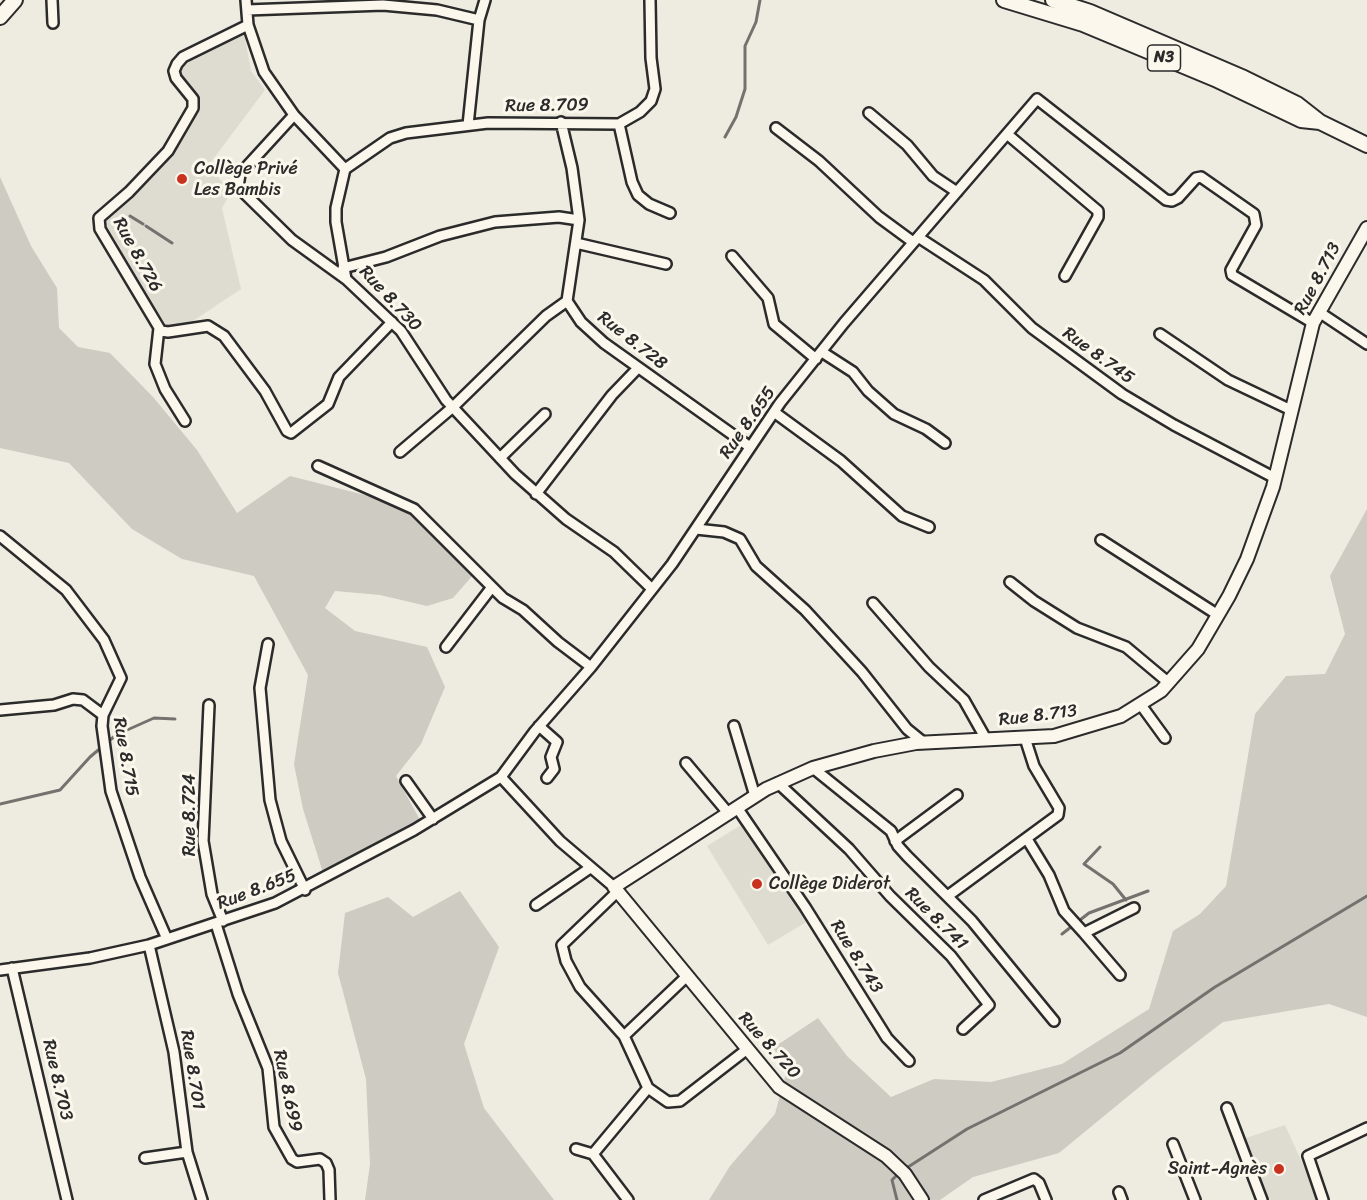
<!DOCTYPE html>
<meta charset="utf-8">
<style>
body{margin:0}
canvas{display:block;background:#eeebe0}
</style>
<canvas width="1367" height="1200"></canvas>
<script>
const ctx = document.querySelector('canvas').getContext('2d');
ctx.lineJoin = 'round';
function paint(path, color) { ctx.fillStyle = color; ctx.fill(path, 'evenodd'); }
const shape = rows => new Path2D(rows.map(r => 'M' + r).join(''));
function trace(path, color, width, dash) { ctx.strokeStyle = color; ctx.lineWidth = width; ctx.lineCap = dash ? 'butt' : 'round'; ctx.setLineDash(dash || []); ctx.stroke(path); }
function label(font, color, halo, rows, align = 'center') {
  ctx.font = font + ' Sriracha,sans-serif'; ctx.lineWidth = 6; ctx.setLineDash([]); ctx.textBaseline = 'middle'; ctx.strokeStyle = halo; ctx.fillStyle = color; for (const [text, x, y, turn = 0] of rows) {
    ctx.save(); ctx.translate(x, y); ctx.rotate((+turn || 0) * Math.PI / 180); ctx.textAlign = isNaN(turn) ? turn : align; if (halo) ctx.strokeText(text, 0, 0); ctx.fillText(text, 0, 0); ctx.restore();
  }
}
const built = shape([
 [244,33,251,71,265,90,208,166,231,192,222,208,241,289,178,331,169,329,104,230,102,219,172,152,200,101,181,74,183,66,233,35],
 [746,822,808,921,768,945,707,846],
 [1285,1125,1319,1200,1265,1200,1243,1139]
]);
const green = shape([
 [0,169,0,177,31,246,57,288,59,328,78,347,110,353,153,397,197,450,237,513,290,476,349,491,391,502,442,535,473,575,453,598,427,606,380,595,335,591,325,608,355,631,427,647,445,687,421,744,396,776,420,820,414,830,325,879,303,809,294,764,308,675,254,576,182,559,132,529,69,463,0,448],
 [1367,509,1367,1017,1329,1004,1223,1022,1154,1075,1059,1153,973,1177,940,1200,709,1200,730,1166,775,1114,788,1066,773,1048,818,1018,847,1056,891,1097,934,1079,991,1082,1062,1064,1149,1009,1173,931,1200,914,1226,886,1255,714,1286,676,1325,674,1345,634,1330,576],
 [460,891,499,947,464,1044,484,1108,554,1200,365,1200,370,1164,366,1079,338,973,345,913,388,897,413,917]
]);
const stream = shape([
 [725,137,736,117,745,89,745,46,756,22,760,0],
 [130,216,143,224],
 [146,226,172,243],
 [0,804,60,790,90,757,116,735,154,718,175,719],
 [1100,847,1084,864,1113,884,1126,900],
 [1062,934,1089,913,1148,891],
 [905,1169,967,1129,1120,1053,1215,987,1367,896],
 [897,1200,892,1180,899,1173]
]);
const minor = shape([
 [52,0,53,23],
 [246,0,248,25,264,72,294,115,345,169,336,208,336,222,346,279,401,331,446,400,515,474,566,519,614,552,652,589],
 [247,10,383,5,437,10,479,20],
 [248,25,183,57,177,64,174,71,176,78,193,99,193,108,168,151,129,192,99,218,100,229,161,331,168,332,208,326,224,336,265,391,287,431,291,433,328,404,339,377,392,322],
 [869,113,907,145,933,176,957,192],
 [294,115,240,174,238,187,292,240,346,279],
 [561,122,572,168,579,220,567,301,581,322,604,343,750,447],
 [619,124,632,182,638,195,649,204,670,213],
 [468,125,479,20,485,0],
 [776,128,819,161,879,217,913,242],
 [1007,134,1098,211,1098,217,1065,276],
 [345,169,390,138,406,133,488,123,619,124,640,112,651,101,655,89,651,58,650,0],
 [918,237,984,280,1032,328,1122,394,1174,425,1275,478],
 [576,243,666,264],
 [732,256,768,298,774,324,816,359],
 [343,268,386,257,440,236,495,222,559,217,579,220],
 [1319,312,1367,344],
 [159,328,155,364,165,389,185,421],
 [1160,334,1228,380,1291,410],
 [822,352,853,372,868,391,894,414,926,429,945,443],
 [774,412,841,461,902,516,929,527],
 [400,452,453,407,546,316,567,301],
 [500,458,545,414],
 [318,466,414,509,503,598,523,610,558,642,591,667],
 [536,494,612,395,638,368],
 [696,529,724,532,740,539,756,566,805,610,862,672,907,729,923,742],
 [0,536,66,590,104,640,121,678,103,715],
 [1101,540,1218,615],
 [1010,582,1034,601,1077,628,1126,647,1169,683],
 [873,603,929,667,964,700,986,739],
 [268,644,260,688,270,800,281,841,305,890],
 [446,647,492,587],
 [209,705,203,841,212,894,223,921],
 [1141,705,1165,738],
 [0,710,54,705,73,699,83,700,103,715,102,726,111,791,140,877,167,939],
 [539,726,557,742,551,757,554,769,547,778],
 [734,726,755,796],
 [686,763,729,814],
 [813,768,891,831,898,846,907,856,972,921,1054,1021],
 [501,777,560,841,614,887],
 [406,781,433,819],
 [778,783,849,849,890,896,951,956,989,1005,963,1029],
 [738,809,805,907,887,1038,909,1061],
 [1027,839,1049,875,1064,911,1084,933,1134,908],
 [895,841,957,795],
 [617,892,562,945,566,961,580,987,624,1036],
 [949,895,1058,815,1059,808,1034,766,1025,738],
 [536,905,590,868],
 [216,924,238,994,268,1068,274,1127,292,1159,297,1162,320,1159,326,1163,329,1170,330,1200],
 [1084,933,1120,975],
 [149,945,174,1052,187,1152,202,1200],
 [12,968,67,1200],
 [0,970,90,958,149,945,275,903,414,830,501,777,535,731,591,667,672,564,780,403,844,323,1037,99,1166,200,1172,201,1178,198,1196,178,1201,177,1254,214,1256,225,1231,270,1232,275,1313,323],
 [686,977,624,1036,648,1088,668,1102,680,1101,746,1050],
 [1227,1108,1262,1200],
 [1173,1144,1195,1200],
 [576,1149,593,1154],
 [145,1158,187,1152],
 [1119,1192,1122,1200],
 [628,1200,593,1154,648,1088],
 [984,1200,1034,1179,1039,1183,1046,1200],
 [1323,1200,1308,1156,1367,1128]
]);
const major = shape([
 [922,1200,905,1174,886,1156,779,1087,614,887,766,789,813,768,874,751,916,743,1054,736,1121,716,1161,691,1198,649,1229,596,1247,559,1273,487,1313,323,1367,228]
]);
const highway = shape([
 [1004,0,1083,24,1215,79,1301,120,1320,122],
 [1053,0,1090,12,1244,78,1297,104,1320,122,1367,145],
 [0,17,15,0]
]);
const markers = [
 [182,179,6,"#c8321e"],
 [757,884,6,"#c8321e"],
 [1279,1169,6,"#c8321e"]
];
const shields = [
 [1164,58,33]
];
const shieldNames = [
 ["N3",1164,58]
];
const streetNames = [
 ["Rue 8.709",547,106,-1],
 ["Rue 8.726",137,255,61],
 ["Rue 8.713",1318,279,-62],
 ["Rue 8.730",390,299,47],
 ["Rue 8.728",632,341,38],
 ["Rue 8.745",1098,356,36],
 ["Rue 8.655",748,423,-55],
 ["Rue 8.713",1038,716,-7],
 ["Rue 8.715",125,757,80],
 ["Rue 8.724",190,815,-90],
 ["Rue 8.655",257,890,-21],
 ["Rue 8.741",936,919,45],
 ["Rue 8.743",856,957,58],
 ["Rue 8.720",769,1046,48],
 ["Rue 8.701",192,1070,81],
 ["Rue 8.703",57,1080,77],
 ["Rue 8.699",287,1091,78]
];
const poiNames = [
 ["Collège Privé",194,169],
 ["Les Bambis",194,190],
 ["Collège Diderot",769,884],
 ["Saint-Agnès",1267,1169,"right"]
];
paint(built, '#dedbd1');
paint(green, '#cecbc2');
trace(stream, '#74726e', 3);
trace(minor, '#2b2b2b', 14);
trace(major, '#2b2b2b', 16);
trace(highway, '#2b2b2b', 18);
trace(minor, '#fbf7ec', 9);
trace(major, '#fbf7ec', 12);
trace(highway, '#fbf7ec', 14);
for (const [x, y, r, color] of markers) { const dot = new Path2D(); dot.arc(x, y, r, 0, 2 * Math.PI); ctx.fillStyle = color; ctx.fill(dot); trace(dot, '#fbf7ec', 2); }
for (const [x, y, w] of shields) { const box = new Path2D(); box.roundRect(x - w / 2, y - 13, w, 26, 4.5); ctx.fillStyle = '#fbf7ec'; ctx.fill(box); trace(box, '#2b2b2b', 1.5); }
label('bold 16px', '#2b2b2b', null, shieldNames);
label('18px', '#2b2b2b', '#fbf7ec', streetNames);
label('18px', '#2b2b2b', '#fbf7ec', poiNames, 'left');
</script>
